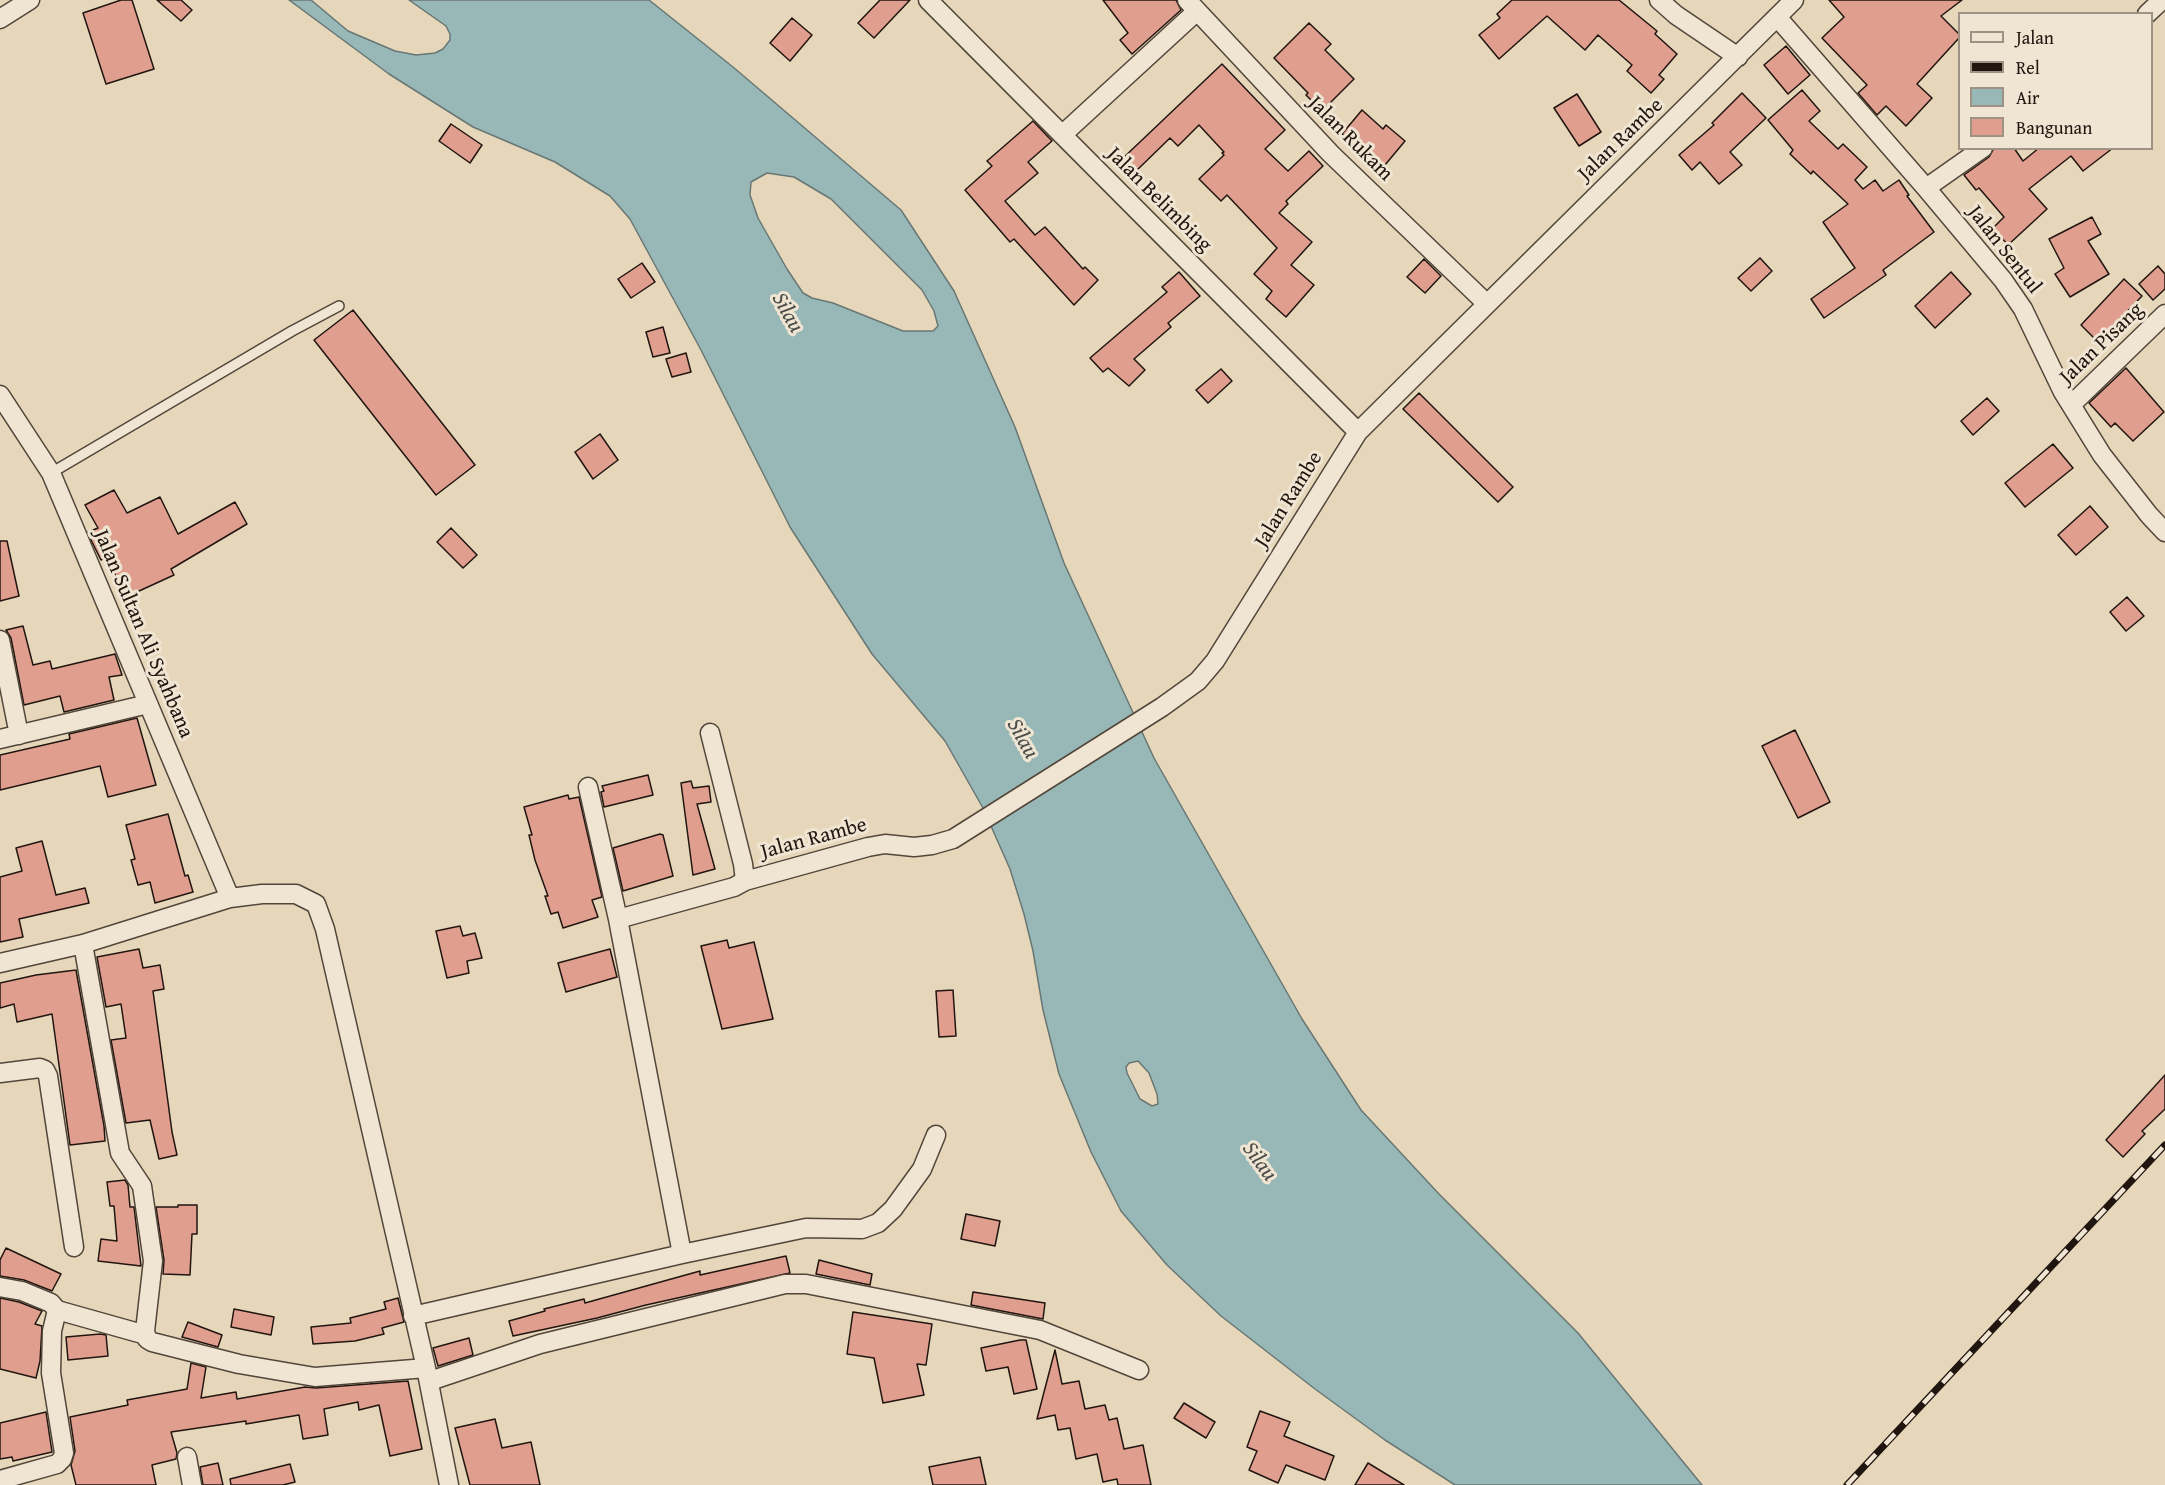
<!DOCTYPE html>
<style>
body{margin:0}
#map{position:relative;width:2165px;height:1485px;overflow:hidden;background:#e6d7ba;font-family:"Gentium Book Plus",serif}
canvas{display:block}
.legend{position:absolute;left:1958px;top:12px;width:195px;height:138px;box-sizing:border-box;background:#efe5d2;border:2px solid #9d9284;margin:0;padding:8px 10px;list-style:none;font-size:18px;color:#211510}
.legend li{display:flex;align-items:center;gap:12px;height:30px}
.legend b{width:30px;border:2px solid #9d9284}
</style>
<div id="map">
<canvas width="2165" height="1485"></canvas>
<ul class="legend">
<li><b style="height:8px;background:#efe5d2"></b>Jalan</li>
<li><b style="height:8px;background:#211510"></b>Rel</li>
<li><b style="height:16px;background:#98b8b7"></b>Air</li>
<li><b style="height:16px;background:#e09f8e"></b>Bangunan</li>
</ul>
</div>
<script>
const ctx = document.querySelector('canvas').getContext('2d');
ctx.lineJoin = 'round';
function paint(path, color) { ctx.fillStyle = color; ctx.fill(path, 'evenodd'); }
const shape = rows => new Path2D(rows.map(r => 'M' + r).join(''));
function trace(path, color, width, dash) { ctx.strokeStyle = color; ctx.lineWidth = width; ctx.lineCap = dash ? 'butt' : 'round'; ctx.setLineDash(dash || []); ctx.stroke(path); }
function label(font, color, halo, rows, align = 'center') {
  ctx.font = font + ' "Gentium Book Plus",serif'; ctx.lineWidth = 6; ctx.setLineDash([]); ctx.textBaseline = 'middle'; ctx.strokeStyle = halo; ctx.fillStyle = color; for (const [text, x, y, turn = 0] of rows) {
    ctx.save(); ctx.translate(x, y); ctx.rotate((+turn || 0) * Math.PI / 180); ctx.textAlign = isNaN(turn) ? turn : align; if (halo) ctx.strokeText(text, 0, 0); ctx.fillText(text, 0, 0); ctx.restore();
  }
}
const water = shape([
 [289,0,311,0,348,31,395,51,416,55,435,53,443,49,450,40,450,34,446,26,409,0,649,0,733,67,901,210,954,291,1015,427,1064,563,1154,758,1302,1019,1361,1110,1439,1194,1578,1333,1702,1485,1455,1485,1385,1440,1315,1389,1221,1316,1167,1265,1121,1211,1091,1152,1059,1074,1043,1010,1033,951,1024,914,1010,869,983,808,945,741,872,654,790,527,701,350,630,219,610,196,555,162,473,127,389,74,289,0],
 [767,173,794,177,831,199,922,290,934,311,938,326,933,331,903,331,833,303,812,298,803,293,787,269,758,218,750,195,751,182,767,173],
 [1138,1061,1149,1073,1157,1094,1158,1104,1152,1106,1140,1099,1127,1073,1126,1067,1129,1063,1138,1061]
]);
const building = shape([
 [121,0,132,0,154,69,106,84,83,13,121,0],
 [157,0,181,0,192,10,181,21,157,0],
 [880,0,910,0,874,38,858,23,880,0],
 [1103,0,1176,0,1181,10,1132,54,1120,40,1128,33,1103,0],
 [1512,0,1619,0,1657,31,1655,34,1677,54,1659,75,1664,79,1651,93,1627,71,1632,65,1598,35,1585,50,1547,16,1499,59,1479,35,1500,18,1497,14,1512,0],
 [1829,0,1962,0,1941,16,1959,34,1959,38,1917,84,1932,98,1906,126,1886,106,1877,115,1858,93,1867,85,1822,38,1844,17,1829,0],
 [792,18,812,35,790,61,770,43,792,18],
 [1309,23,1331,44,1325,50,1354,79,1322,111,1306,95,1308,93,1274,58,1309,23],
 [1786,46,1810,75,1788,94,1764,65,1786,46],
 [1222,64,1285,130,1265,149,1288,171,1309,151,1323,166,1286,201,1288,204,1279,213,1312,242,1291,265,1314,285,1286,317,1266,299,1272,291,1254,274,1277,248,1227,195,1221,201,1199,179,1224,155,1222,153,1224,152,1199,125,1178,146,1170,138,1134,173,1121,160,1222,64],
 [1802,90,1820,111,1809,121,1838,149,1843,144,1867,167,1855,180,1863,189,1875,180,1883,191,1899,180,1909,195,1907,196,1934,232,1883,270,1886,275,1824,318,1811,299,1855,268,1823,222,1848,204,1813,171,1811,174,1790,154,1793,150,1768,120,1802,90],
 [1742,93,1766,118,1730,152,1742,165,1719,184,1700,162,1692,170,1679,155,1714,125,1712,123,1742,93],
 [1577,94,1601,132,1579,146,1554,108,1577,94],
 [1362,110,1383,129,1386,125,1405,141,1380,171,1361,155,1364,152,1342,134,1362,110],
 [1033,121,1052,141,1028,162,1038,173,1005,201,1035,235,1045,227,1083,269,1085,267,1098,280,1074,305,1014,239,1010,242,965,190,992,166,987,161,1033,121],
 [451,124,482,145,470,163,439,141,451,124],
 [1994,148,2014,148,2023,161,2039,148,2113,148,2083,171,2071,156,2029,189,2047,209,2008,245,1993,228,2004,217,1979,188,1976,190,1964,175,1989,157,1994,148],
 [2092,217,2101,234,2088,241,2109,274,2070,297,2055,274,2064,268,2049,239,2092,217],
 [1760,258,1772,271,1751,291,1738,278,1760,258],
 [1424,259,1441,276,1425,293,1407,277,1424,259],
 [642,263,655,282,631,298,618,279,642,263],
 [2158,266,2165,274,2165,289,2153,300,2139,284,2158,266],
 [1179,272,1200,296,1168,323,1171,327,1134,359,1145,370,1129,386,1108,368,1103,372,1090,358,1167,292,1162,287,1179,272],
 [1951,272,1971,294,1935,328,1915,306,1951,272],
 [2124,279,2142,296,2098,342,2081,325,2124,279],
 [353,310,475,465,436,495,314,340,353,310],
 [663,327,670,353,653,357,646,332,663,327],
 [686,353,691,372,672,377,666,359,686,353],
 [2126,368,2164,412,2133,441,2115,423,2111,427,2089,403,2126,368],
 [1221,369,1232,381,1208,403,1196,390,1221,369],
 [1419,393,1513,487,1498,502,1403,409,1419,393],
 [1987,398,1999,411,1973,435,1961,421,1987,398],
 [600,434,618,460,593,479,575,452,600,434],
 [2053,444,2073,468,2025,507,2005,483,2053,444],
 [114,490,127,513,160,497,178,534,235,502,247,524,171,569,174,575,126,597,107,557,101,560,92,542,88,532,98,528,85,505,114,490],
 [2090,506,2108,527,2076,555,2058,535,2090,506],
 [451,528,477,555,463,568,437,542,451,528],
 [0,541,7,541,19,596,0,601,0,541],
 [2127,597,2144,616,2126,631,2110,612,2127,597],
 [23,626,33,665,50,661,52,669,115,654,122,675,109,677,114,700,64,712,60,696,24,705,11,638,6,630,23,626],
 [137,718,156,785,108,797,100,766,0,790,0,755,70,739,69,734,137,718],
 [1795,730,1830,802,1798,818,1762,746,1795,730],
 [648,775,653,795,604,807,601,792,604,791,602,786,648,775],
 [691,781,693,788,709,786,711,802,697,804,715,869,693,875,681,783,691,781],
 [568,795,569,799,579,797,602,897,592,900,598,917,563,928,558,912,551,914,545,896,548,896,535,860,529,835,532,835,524,807,568,795],
 [168,814,185,876,188,875,193,892,155,903,150,882,138,885,131,860,135,859,126,825,168,814],
 [660,834,663,835,673,876,623,891,613,848,660,834],
 [42,841,56,895,85,888,89,903,19,919,23,937,0,942,0,877,22,871,16,848,42,841],
 [460,926,463,936,475,933,482,958,467,961,469,973,447,978,436,931,460,926],
 [727,940,729,948,754,942,773,1019,722,1029,701,946,727,940],
 [139,949,143,968,160,965,164,989,153,991,172,1132,177,1155,159,1159,150,1120,126,1123,111,1040,126,1038,121,1004,106,1007,97,957,139,949],
 [610,949,617,977,566,992,558,963,610,949],
 [76,970,104,1126,105,1141,70,1145,52,1014,17,1022,14,1004,0,1008,0,983,36,975,76,970],
 [953,990,956,1036,939,1037,936,991,953,990],
 [2165,1075,2165,1109,2142,1131,2145,1134,2123,1157,2106,1140,2165,1075],
 [125,1180,128,1185,130,1207,134,1207,141,1266,98,1261,101,1239,117,1241,114,1206,110,1206,107,1182,125,1180],
 [178,1205,197,1205,197,1234,192,1234,190,1275,163,1274,164,1260,156,1207,178,1207,178,1205],
 [966,1214,1000,1221,995,1246,961,1239,966,1214],
 [6,1248,61,1274,52,1291,24,1280,0,1276,0,1260,6,1248],
 [786,1256,790,1273,646,1305,597,1318,513,1336,509,1321,545,1311,544,1309,584,1299,585,1303,700,1271,700,1275,786,1256],
 [819,1260,872,1274,870,1285,816,1274,819,1260],
 [973,1292,1045,1303,1043,1319,971,1305,973,1292],
 [0,1298,19,1302,42,1311,35,1324,42,1326,40,1361,36,1378,0,1369,0,1298],
 [398,1298,404,1322,382,1328,384,1334,355,1341,313,1344,311,1327,351,1323,350,1318,386,1309,384,1302,398,1298],
 [234,1309,274,1317,271,1335,231,1327,234,1309],
 [853,1312,932,1324,926,1365,917,1364,924,1395,883,1403,874,1358,847,1354,853,1312],
 [188,1322,222,1335,218,1347,182,1337,188,1322],
 [100,1334,106,1335,108,1356,68,1360,66,1337,100,1334],
 [469,1338,473,1355,438,1366,433,1348,469,1338],
 [1020,1340,1026,1340,1037,1389,1014,1394,1008,1367,986,1371,981,1348,1020,1340],
 [1055,1350,1062,1384,1079,1381,1085,1409,1105,1405,1109,1420,1117,1418,1124,1449,1143,1445,1151,1485,1118,1485,1117,1479,1103,1482,1097,1454,1076,1459,1070,1428,1058,1430,1055,1415,1037,1419,1055,1350],
 [191,1363,206,1367,201,1398,236,1392,237,1399,305,1387,316,1388,408,1381,422,1449,390,1456,379,1405,359,1410,358,1402,324,1409,328,1435,303,1439,299,1415,246,1424,246,1421,171,1432,177,1453,176,1459,152,1465,156,1485,76,1485,71,1465,75,1451,70,1417,128,1405,127,1400,187,1389,191,1363],
 [1184,1403,1215,1422,1206,1438,1174,1418,1184,1403],
 [1260,1411,1290,1422,1284,1436,1334,1456,1325,1480,1286,1465,1278,1483,1249,1470,1257,1451,1247,1447,1260,1411],
 [46,1412,52,1452,13,1461,12,1457,0,1459,0,1423,46,1412],
 [495,1419,502,1448,531,1442,540,1485,470,1485,455,1428,495,1419],
 [980,1457,986,1485,933,1485,929,1467,980,1457],
 [218,1463,223,1485,203,1485,200,1467,218,1463],
 [1368,1463,1404,1485,1355,1485,1368,1463],
 [290,1464,295,1482,283,1485,231,1485,230,1479,290,1464]
]);
const service = shape([
 [51,473,292,331,339,306]
]);
const minor = shape([
 [928,0,1358,432],
 [1187,0,1331,154,1486,303],
 [1659,0,1676,15,1738,57],
 [2147,14,2162,0],
 [1777,17,1926,188,2003,280,2023,309,2063,392,2102,455,2149,515,2165,532],
 [0,19,30,0],
 [1062,135,1197,11],
 [1926,188,1983,148],
 [0,395,51,473,230,898],
 [2071,405,2165,314],
 [0,640,19,735],
 [0,739,148,704],
 [588,787,618,919,682,1254],
 [745,881,868,847,885,844,914,847,932,845,953,839,1162,707,1198,681,1215,661,1358,432,1794,0],
 [618,919,734,887,745,881,743,864,710,733],
 [83,944,120,1153,142,1186,153,1261,145,1331,147,1339,152,1342,239,1364,315,1377,426,1368],
 [0,963,83,944,230,898,262,894,296,894,316,904,325,929,426,1368,449,1485],
 [0,1073,40,1068,45,1070,48,1076,74,1247],
 [0,1287,22,1291,51,1303,57,1310,52,1331,51,1373,64,1453,62,1459,57,1464,0,1480],
 [57,1310,146,1335],
 [413,1316,682,1254,806,1228,862,1229,878,1223,893,1209,922,1169,936,1135],
 [430,1381,540,1344,785,1284,806,1284,1040,1330,1139,1370],
 [187,1457,192,1485]
]);
const rail = shape([
 [1847,1485,2165,1145]
]);
const streetNames = [
 ["Jalan Rukam",1350,139,45],
 ["Jalan Rambe",1621,140,-44],
 ["Jalan Belimbing",1159,200,45],
 ["Jalan Sentul",2004,250,52],
 ["Jalan Pisang",2102,344,-44],
 ["Jalan Rambe",1289,500,-58],
 ["Jalan Sultan Ali Syahbana",143,634,67],
 ["Jalan Rambe",814,839,-15]
];
const waterNames = [
 ["Silau",787,313,61],
 ["Silau",1022,739,61],
 ["Silau",1259,1162,54]
];
paint(water, '#98b8b7');
trace(water, '#687774', 1.5);
paint(building, '#e09f8e');
trace(building, '#211510', 1.5);
trace(service, '#52463a', 12);
trace(minor, '#52463a', 21);
trace(service, '#efe5d2', 9);
trace(minor, '#efe5d2', 18);
trace(rail, '#211510', 7);
trace(rail, '#efe5d2', 4.5, [14]);
label('21px', '#211510', '#efe5d2', streetNames);
label('italic 22px', '#4b4e4a', '#efe5d2', waterNames);
</script>
